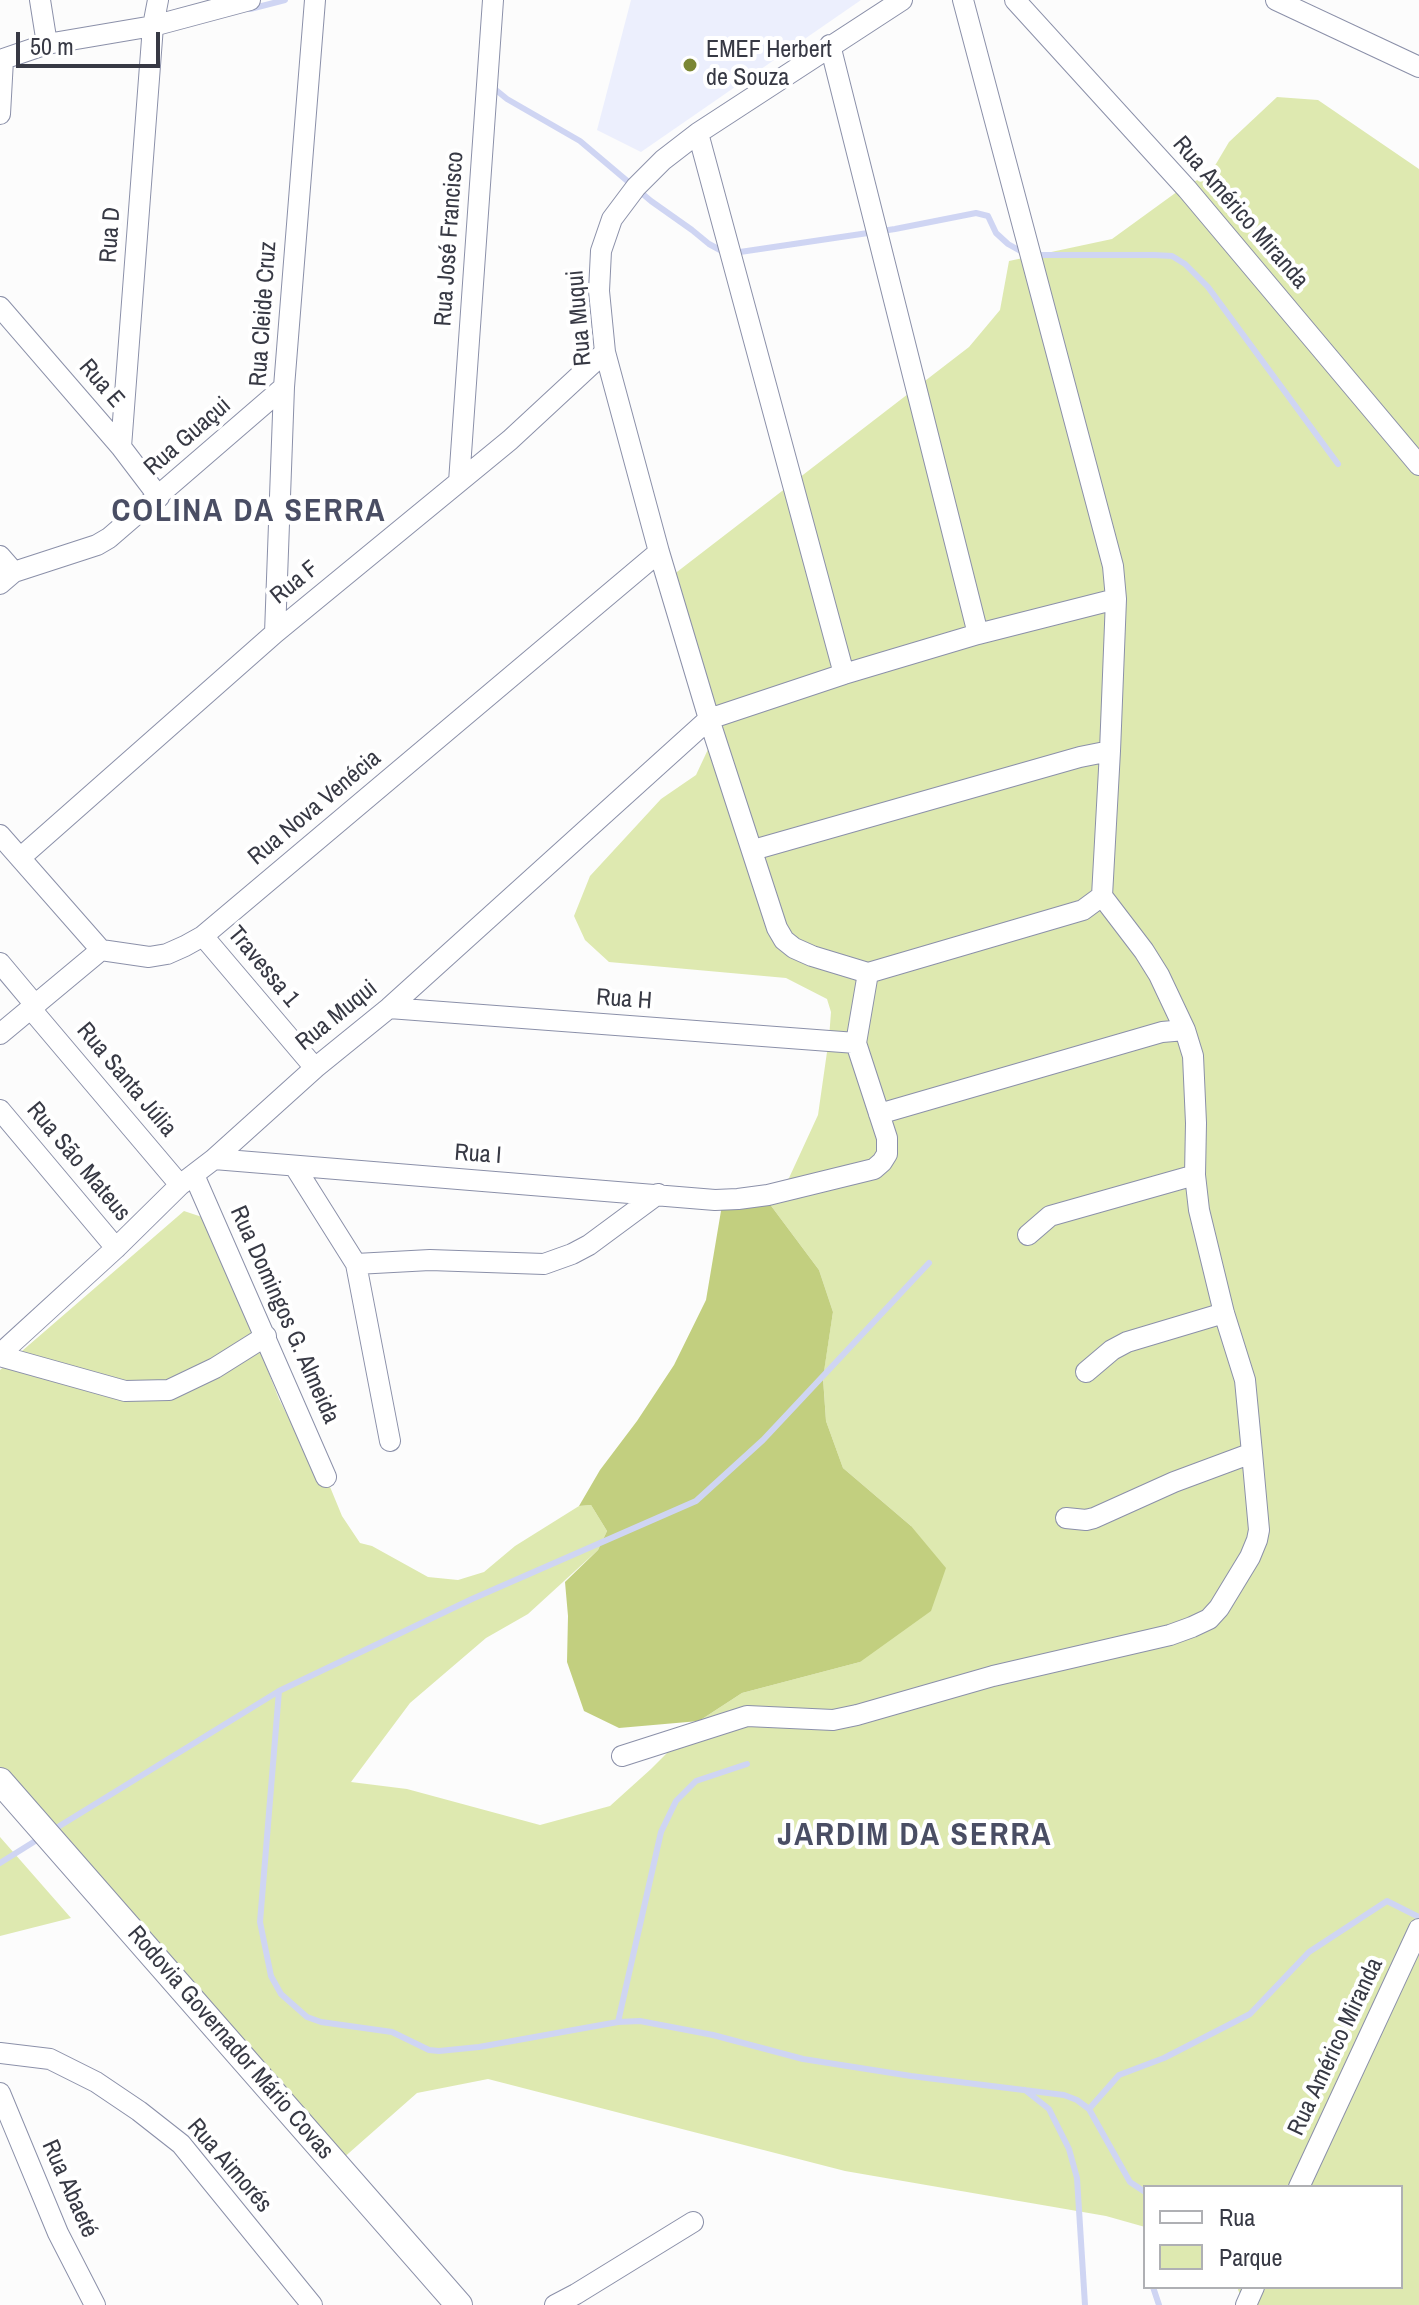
<!DOCTYPE html>
<meta charset="utf-8">
<style>
body{margin:0}
#map{position:relative;width:1419px;height:2305px;overflow:hidden;background:#fcfcfc;font-family:"Archivo Narrow",sans-serif}
canvas{display:block}
.legend{position:absolute;left:1143px;top:2185px;width:260px;height:104px;box-sizing:border-box;background:#fff;border:2px solid #afb0b4;margin:0;padding:10px 14px;list-style:none;font-size:24px;color:#373944}
.legend li{display:flex;align-items:center;gap:16px;height:40px}
.legend b{width:40px;border:2px solid #afb0b4}
.scale{position:absolute;left:16px;top:32px;width:144px;height:36px;box-sizing:border-box;border:4px solid #373944;border-top:0;padding-left:10px;font-size:24px;line-height:28px;white-space:nowrap;color:#373944;-webkit-text-stroke:6px #fff;paint-order:stroke}
</style>
<div id="map">
<canvas width="1419" height="2305"></canvas>
<ul class="legend">
<li><b style="height:10px;background:#fff"></b>Rua</li>
<li><b style="height:22px;background:#dee9b0"></b>Parque</li>
</ul>
<div class="scale">50 m</div>
</div>
<script>
const ctx = document.querySelector('canvas').getContext('2d');
ctx.lineJoin = 'round';
function paint(path, color) { ctx.fillStyle = color; ctx.fill(path, 'evenodd'); }
const shape = rows => new Path2D(rows.map(r => 'M' + r).join(''));
function trace(path, color, width, dash) { ctx.strokeStyle = color; ctx.lineWidth = width; ctx.lineCap = dash ? 'butt' : 'round'; ctx.setLineDash(dash || []); ctx.stroke(path); }
function label(font, color, halo, rows, align = 'center') {
  ctx.font = font + ' "Archivo Narrow",sans-serif'; ctx.lineWidth = 8; ctx.setLineDash([]); ctx.textBaseline = 'middle'; ctx.strokeStyle = halo; ctx.fillStyle = color; for (const [text, x, y, turn = 0] of rows) {
    ctx.save(); ctx.translate(x, y); ctx.rotate((+turn || 0) * Math.PI / 180); ctx.textAlign = isNaN(turn) ? turn : align; if (halo) ctx.strokeText(text, 0, 0); ctx.fillText(text, 0, 0); ctx.restore();
  }
}
const built = shape([
 [631,0,861,0,641,152,597,130]
]);
const green = shape([
 [1277,97,1318,100,1419,169,1419,2305,1244,2305,1237,2287,1401,2287,1401,2187,1145,2187,1145,2227,1106,2216,845,2171,488,2079,417,2093,341,2160,0,1767,0,1370,184,1211,202,1217,229,1271,279,1399,311,1462,328,1482,342,1516,360,1543,372,1546,428,1577,458,1580,484,1572,515,1546,579,1506,591,1505,607,1531,598,1550,528,1614,486,1638,410,1703,351,1782,407,1789,540,1825,610,1806,651,1769,699,1721,742,1693,860,1662,911,1526,843,1468,826,1421,823,1377,833,1312,819,1270,766,1199,789,1178,818,1115,829,1038,831,1012,827,999,786,978,609,962,585,940,574,916,590,876,661,799,696,775,711,743,673,575,969,347,1000,310,1009,261,1112,239,1185,186,1210,174,1229,142],
 [0,1837,71,1918,0,1936]
]);
const forest = shape([
 [766,1199,819,1270,833,1312,823,1378,826,1421,843,1468,911,1526,946,1568,931,1611,860,1662,742,1693,699,1721,619,1728,584,1711,567,1662,568,1616,565,1582,598,1550,607,1531,591,1505,579,1506,600,1470,637,1421,674,1365,706,1300,722,1205]
]);
const stream = shape([
 [250,9,285,0],
 [491,86,507,99,580,141,651,201,692,230,709,244,720,250,740,252,895,229,976,213,988,216,996,233,1008,244,1024,253],
 [1035,255,1154,255,1172,256,1185,264,1208,287,1338,464],
 [279,1691,260,1922,271,1976,281,1994,307,2017,321,2022,392,2032,429,2050,439,2051,479,2047,618,2022,640,2021,713,2035,803,2059,911,2076,1064,2095,1077,2100,1089,2109,1130,2182,1145,2192],
 [53,1830,279,1691,472,1599,696,1501,763,1440,929,1263],
 [0,1863,40,1838],
 [618,2022,661,1832,676,1801,696,1781,747,1764],
 [1025,2090,1049,2109,1069,2149,1077,2178,1085,2305],
 [1089,2109,1119,2075,1164,2058,1250,2014,1309,1952,1387,1901,1419,1917],
 [1153,2287,1159,2305]
]);
const minor = shape([
 [40,0,47,44],
 [1015,0,1187,189,1419,465],
 [1276,0,1419,67],
 [830,45,978,634],
 [0,60,47,44,153,26,250,0],
 [0,114,3,60],
 [698,133,844,674],
 [0,307,121,447,159,497],
 [121,447,153,26,158,0],
 [459,482,493,0],
 [0,556,14,572],
 [0,584,14,572,97,545,109,538,284,387],
 [275,633,284,387,315,0],
 [1110,751,1116,599],
 [0,835,101,950,149,957,167,954,185,946,203,936,659,552],
 [753,850,1080,757,1110,751,1102,896,1083,910,868,973],
 [20,858,275,633,510,440,605,352],
 [1102,896,1144,951,1159,975,1185,1030],
 [203,936,315,1068],
 [0,963,36,1006],
 [389,1008,856,1043],
 [31,1009,180,1185],
 [0,1034,101,950],
 [0,1110,116,1248],
 [879,1114,1162,1032,1185,1030,1193,1056,1196,1123,1195,1175,1199,1210,1224,1313,1245,1380,1252,1453,1174,1482,1094,1518,1086,1520,1066,1518],
 [214,1159,715,1200,738,1199,768,1195,874,1169,882,1162,887,1154,887,1138,856,1043,868,973,812,956,794,948,784,940,777,928,709,719,659,552,605,352,599,291,601,251,612,219,636,187,663,160,698,133,902,0],
 [295,1167,356,1264,390,1441],
 [194,1175,326,1477],
 [1028,1235,1050,1216,1195,1175],
 [356,1264,430,1260,544,1264,572,1254,589,1245,658,1194],
 [0,1354,116,1248,180,1185,214,1159,315,1068,389,1008,709,719,844,674,978,634,1116,599,1113,566,963,0],
 [0,1356,125,1391,169,1390,215,1368,266,1336],
 [1086,1372,1112,1350,1127,1342,1224,1313],
 [622,1756,747,1716,833,1720,857,1715,993,1676,1170,1635,1192,1627,1209,1619,1219,1608,1250,1557,1257,1540,1259,1530,1252,1453],
 [0,2053,50,2059,96,2082,139,2111,181,2144,312,2305],
 [0,2093,58,2233,95,2305],
 [1299,2187,1419,1929],
 [555,2305,576,2294,693,2222],
 [1246,2305,1254,2287]
]);
const major = shape([
 [0,1781,459,2305]
]);
const markers = [
 [690,65,8,"#7b8734"]
];
const poiNames = [
 ["EMEF Herbert",706,51],
 ["de Souza",706,79]
];
const streetNames = [
 ["Rua Américo Miranda",1240,213,49],
 ["Rua D",111,235,-86],
 ["Rua José Francisco",450,239,-86],
 ["Rua Cleide Cruz",264,314,-86],
 ["Rua Muqui",580,318,-95],
 ["Rua E",101,384,49],
 ["Rua Guaçui",188,437,-41],
 ["Rua F",295,583,-39],
 ["Rua Nova Venécia",315,808,-40],
 ["Travessa 1",263,967,50],
 ["Rua H",624,1000,4],
 ["Rua Muqui",337,1016,-39],
 ["Rua Santa Júlia",126,1080,50],
 ["Rua I",478,1155,4],
 ["Rua São Mateus",78,1162,50],
 ["Rua Domingos G. Almeida",284,1315,66],
 ["Rodovia Governador Mário Covas",230,2043,49],
 ["Rua Américo Miranda",1336,2047,-65],
 ["Rua Aimorés",229,2166,49],
 ["Rua Abaeté",69,2189,66]
];
const districtNames = [
 ["COLINA DA SERRA",249,512],
 ["JARDIM DA SERRA",915,1836]
];
paint(built, '#eceffd');
paint(green, '#dee9b0');
paint(forest, '#c2cf7f');
trace(stream, '#cfd5f3', 6);
trace(minor, '#8b90a9', 22);
trace(major, '#8b90a9', 28);
trace(minor, '#fff', 20);
trace(major, '#fff', 26);
for (const [x, y, r, color] of markers) { const dot = new Path2D(); dot.arc(x, y, r, 0, 2 * Math.PI); ctx.fillStyle = color; ctx.fill(dot); trace(dot, '#fff', 3); }
label('24px', '#373944', '#fff', poiNames, 'left');
label('24px', '#373944', '#fff', streetNames);
ctx.letterSpacing = '2px';
label('bold 32px', '#4a4e64', '#fff', districtNames);
ctx.letterSpacing = '0px';
</script>
